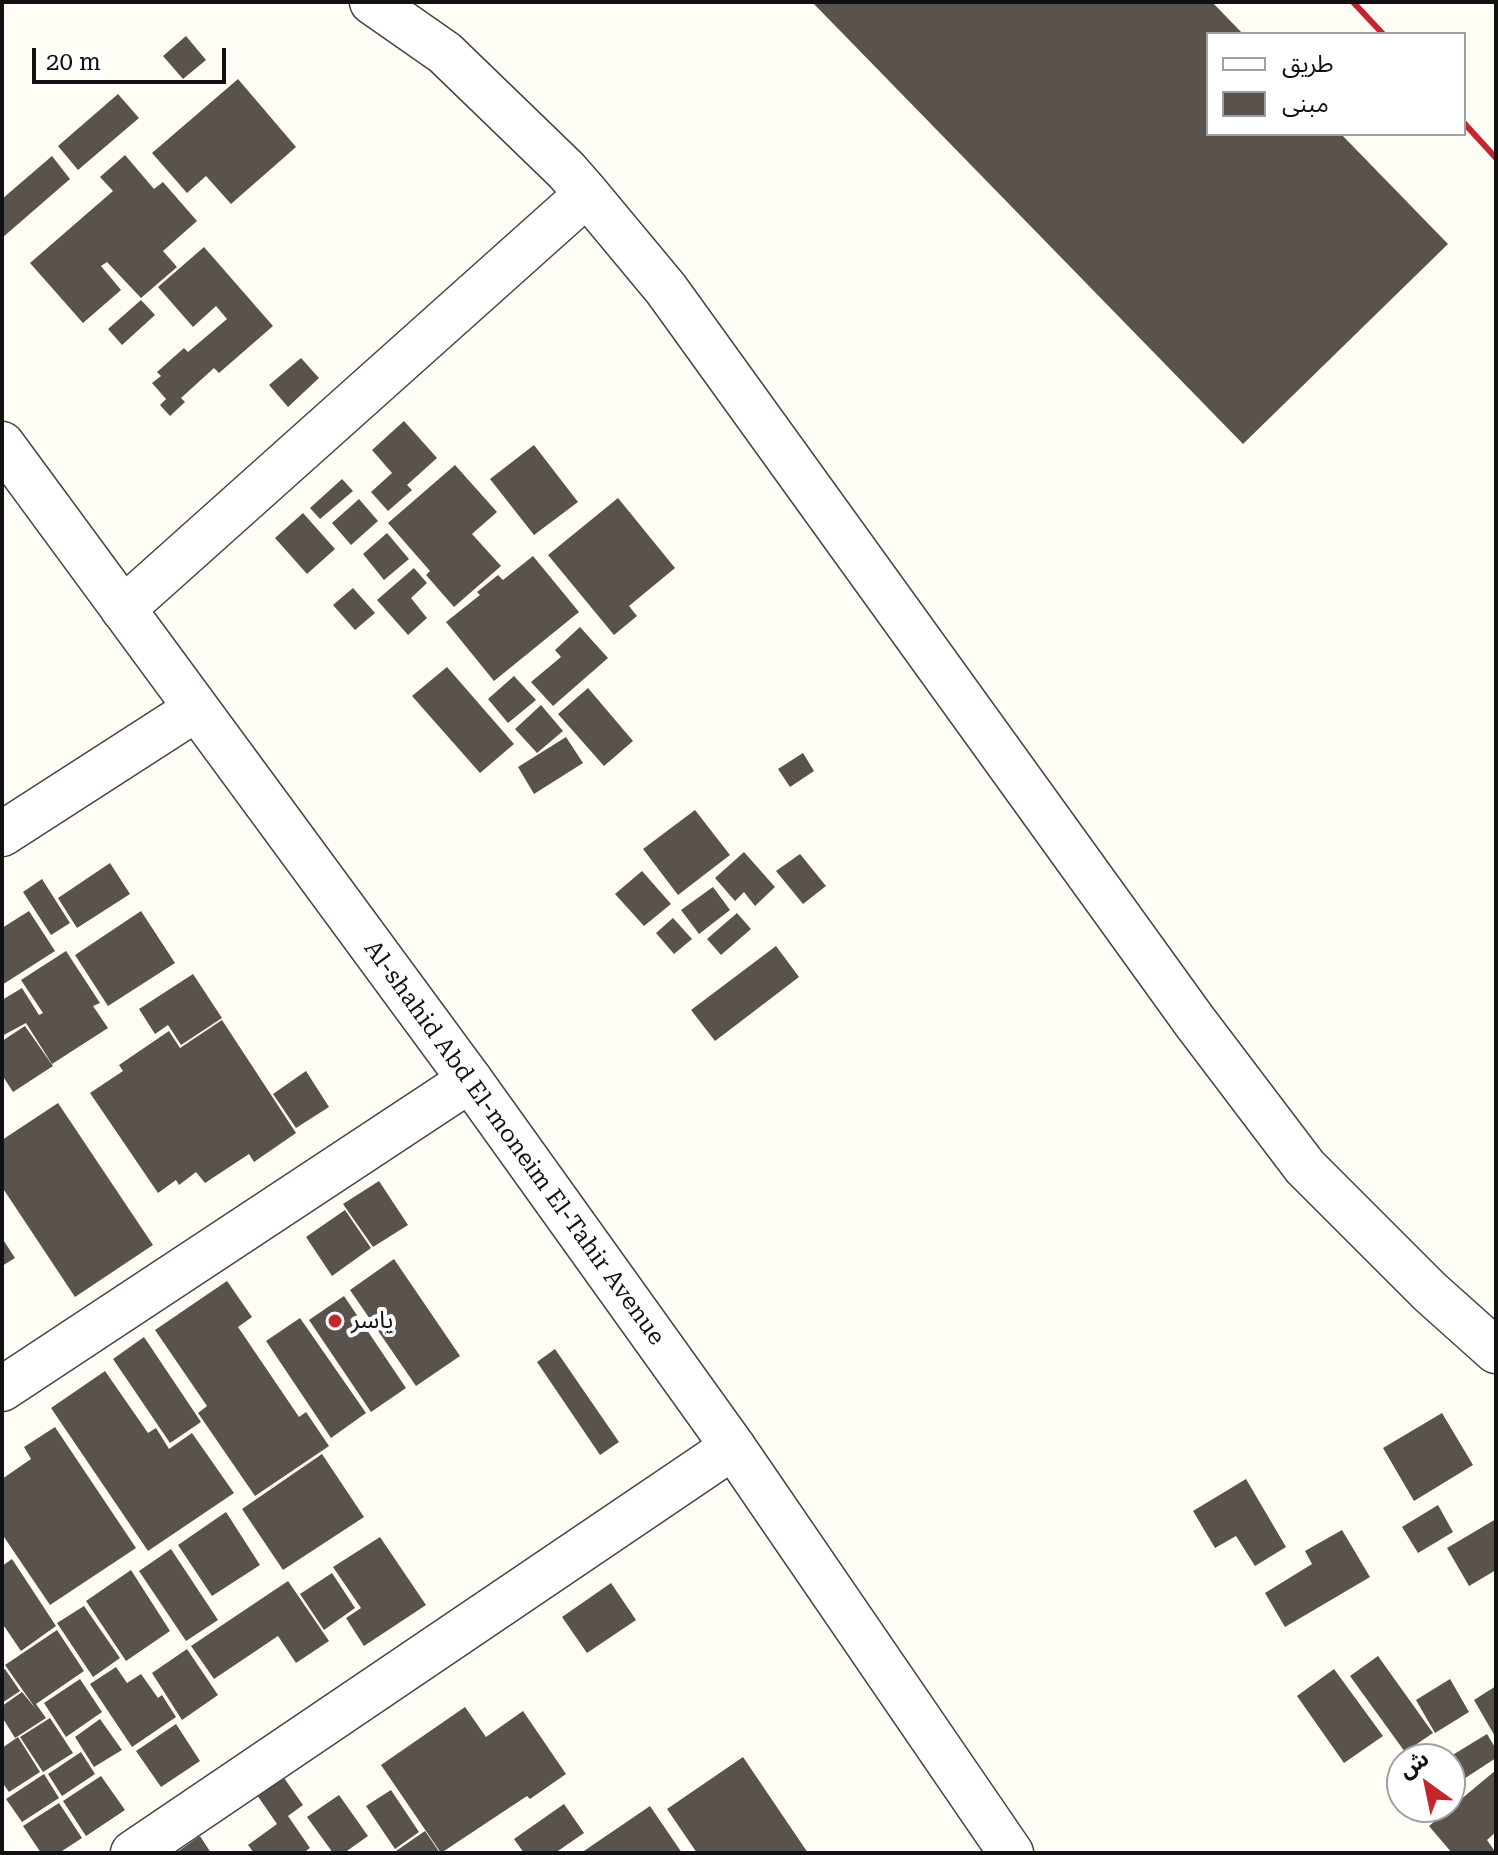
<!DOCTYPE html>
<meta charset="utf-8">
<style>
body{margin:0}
#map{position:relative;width:1498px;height:1855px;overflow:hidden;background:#fffdf5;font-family:"Roboto Serif","Noto Sans Arabic",serif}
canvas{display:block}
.frame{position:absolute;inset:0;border:4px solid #111;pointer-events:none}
.legend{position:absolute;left:1206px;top:32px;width:260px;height:104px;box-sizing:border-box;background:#fff;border:2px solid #a0a0a0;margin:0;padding:10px 14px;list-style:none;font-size:24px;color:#111}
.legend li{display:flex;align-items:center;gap:16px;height:40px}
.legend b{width:40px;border:2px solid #a0a0a0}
.north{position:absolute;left:1386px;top:1743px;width:80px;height:80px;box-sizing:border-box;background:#fff;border:2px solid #a0a0a0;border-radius:50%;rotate:327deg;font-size:22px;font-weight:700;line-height:32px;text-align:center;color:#111}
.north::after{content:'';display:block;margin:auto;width:28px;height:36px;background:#c4262e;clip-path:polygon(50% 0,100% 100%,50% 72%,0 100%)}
.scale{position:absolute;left:32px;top:48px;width:194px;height:36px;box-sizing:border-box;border:4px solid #111;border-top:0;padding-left:10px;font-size:24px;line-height:28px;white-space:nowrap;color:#111;-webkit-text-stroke:6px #fff;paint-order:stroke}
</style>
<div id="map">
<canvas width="1498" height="1855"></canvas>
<div class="frame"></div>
<ul class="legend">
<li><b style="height:10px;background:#fff"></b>طريق</li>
<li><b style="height:22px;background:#5a524d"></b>مبنى</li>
</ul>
<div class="north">ش</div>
<div class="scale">20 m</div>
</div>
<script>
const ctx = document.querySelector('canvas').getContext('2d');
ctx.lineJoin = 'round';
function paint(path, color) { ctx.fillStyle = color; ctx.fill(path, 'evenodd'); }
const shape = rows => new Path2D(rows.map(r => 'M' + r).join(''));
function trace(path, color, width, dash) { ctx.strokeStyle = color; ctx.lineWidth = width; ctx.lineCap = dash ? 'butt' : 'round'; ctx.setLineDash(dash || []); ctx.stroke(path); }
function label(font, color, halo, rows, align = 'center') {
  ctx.font = font + ' "Roboto Serif","Noto Sans Arabic",serif'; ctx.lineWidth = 8; ctx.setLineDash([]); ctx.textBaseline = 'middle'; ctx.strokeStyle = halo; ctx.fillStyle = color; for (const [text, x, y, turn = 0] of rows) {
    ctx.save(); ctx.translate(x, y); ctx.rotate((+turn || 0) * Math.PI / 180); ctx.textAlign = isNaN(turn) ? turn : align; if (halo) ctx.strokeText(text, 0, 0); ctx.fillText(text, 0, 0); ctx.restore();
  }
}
const building = shape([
 [812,2,1212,2,1243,34,1208,34,1208,134,1341,134,1448,244,1243,444],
 [186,36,206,60,183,79,163,56],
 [238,79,296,147,231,204,206,176,187,193,152,153],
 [118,94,139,118,78,170,58,146],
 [125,155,154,189,163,182,197,221,163,251,177,267,141,298,107,262,101,266,121,290,83,323,30,263,113,191,100,177],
 [52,156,70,179,2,238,2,199],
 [204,247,273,326,219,373,214,368,181,398,185,402,170,416,160,405,166,399,152,383,161,376,157,372,184,348,188,352,227,319,216,306,193,327,158,287],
 [141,300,155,315,122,345,108,329],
 [301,358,319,378,288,407,269,385],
 [404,421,437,458,407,485,412,490,388,511,371,492,392,473,372,450],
 [534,445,578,502,534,535,490,479],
 [455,465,497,512,472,534,501,566,454,607,426,575,430,571,388,523],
 [342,479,353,491,320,519,310,508],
 [618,498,675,568,629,606,637,616,614,635,548,555],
 [359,499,378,521,351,545,332,523],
 [303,513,335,549,307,574,275,538],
 [387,533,409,559,384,580,363,554],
 [533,556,579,612,494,681,446,622,480,595,477,592,498,575,503,580],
 [414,568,427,583,411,598,427,618,408,635,377,600],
 [353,588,375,613,355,630,333,605],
 [580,627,608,658,553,706,531,682,561,657,555,650],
 [447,667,514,744,480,773,412,696],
 [514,676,536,700,508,723,488,699],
 [588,688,633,741,604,766,558,714],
 [541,705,563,731,537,753,515,729],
 [566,737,583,763,534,794,518,767],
 [803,753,814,771,790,787,778,769],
 [695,810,730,855,678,895,643,849],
 [744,852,775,887,755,906,744,892,735,901,715,878],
 [800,854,826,886,803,904,776,871],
 [110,863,130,894,77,928,58,898],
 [642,871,671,904,644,926,615,894],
 [42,879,70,923,51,935,23,892],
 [713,887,730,910,699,934,681,910],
 [29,911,55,951,2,985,2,928],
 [141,911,175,963,108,1006,75,955],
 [737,913,751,929,721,955,707,939],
 [673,918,692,939,674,954,656,933],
 [776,946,799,977,715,1041,691,1010],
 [66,951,100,1003,93,1006,108,1028,52,1064,26,1023,2,1036,2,1000,22,988,39,1015,43,1013,21,980],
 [193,974,222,1018,181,1045,168,1025,155,1034,139,1009],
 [222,1020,296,1133,254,1162,249,1154,205,1183,196,1172,179,1185,176,1180,158,1193,90,1093,123,1071,119,1065,169,1031,180,1048],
 [25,1026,53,1066,13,1092,2,1075,2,1041],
 [306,1071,329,1107,296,1128,273,1094],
 [58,1103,153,1245,75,1297,2,1187,2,1140],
 [379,1181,408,1225,373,1247,343,1204],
 [345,1210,371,1248,332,1276,306,1237],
 [2,1238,15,1258,2,1266],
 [394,1259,460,1356,416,1386,350,1290],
 [227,1281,252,1317,238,1327,299,1417,306,1412,329,1446,255,1496,198,1413,207,1406,155,1330],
 [344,1296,406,1388,371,1412,309,1320],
 [300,1318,366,1413,331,1438,266,1341],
 [144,1337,201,1422,170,1443,113,1359],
 [555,1349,619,1442,600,1455,537,1362],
 [105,1371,148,1433,156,1428,169,1449,192,1433,234,1493,148,1551,51,1408],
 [1442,1413,1473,1465,1414,1501,1383,1448],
 [55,1427,136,1548,50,1605,2,1534,2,1479,31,1459,24,1447],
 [322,1454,364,1517,283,1570,242,1509],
 [1246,1479,1286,1547,1255,1566,1236,1536,1215,1548,1193,1511],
 [1438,1505,1453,1532,1418,1553,1402,1527],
 [226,1512,260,1565,212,1596,178,1545],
 [1496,1519,1496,1570,1469,1586,1447,1548],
 [1342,1530,1370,1577,1285,1627,1265,1593,1312,1564,1305,1551],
 [380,1537,426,1605,364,1646,346,1618,361,1608,333,1567],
 [171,1549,218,1620,186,1641,139,1571],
 [12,1559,56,1626,21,1651,2,1623,2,1566],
 [131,1570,170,1631,126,1661,86,1601],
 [332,1573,355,1608,324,1630,300,1594],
 [288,1581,329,1641,296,1663,278,1636,214,1679,191,1646],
 [611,1583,636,1620,587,1653,562,1617],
 [84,1606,120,1658,93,1677,57,1623],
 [57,1630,84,1671,36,1704,46,1718,15,1738,2,1717,2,1706,22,1692,36,1709,5,1665],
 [187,1649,218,1695,182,1720,152,1673],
 [1378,1656,1433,1733,1405,1752,1350,1676],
 [116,1667,127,1683,141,1674,158,1698,162,1695,176,1717,132,1747,90,1684],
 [5,1669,20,1691,2,1703,2,1671],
 [1334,1669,1383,1736,1344,1763,1297,1696],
 [80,1679,102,1712,66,1737,44,1703],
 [1450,1679,1469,1712,1435,1733,1416,1700],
 [1496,1686,1496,1738,1474,1700],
 [465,1707,486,1737,523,1711,566,1774,530,1799,527,1796,441,1853,381,1765],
 [50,1718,73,1753,43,1772,20,1737],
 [100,1719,122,1750,94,1767,75,1737],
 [176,1724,200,1761,161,1787,136,1751],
 [1487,1734,1496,1749,1496,1758,1450,1788,1450,1759,1446,1759],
 [18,1737,40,1772,9,1792,2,1782,2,1748],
 [81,1752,95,1774,62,1796,48,1774],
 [743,1757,808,1853,697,1853,667,1809],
 [1496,1770,1496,1832,1487,1840,1496,1853,1452,1853,1429,1826],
 [44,1774,59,1798,22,1822,6,1799],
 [101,1776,125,1810,86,1836,63,1801],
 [284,1778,303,1805,288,1816,310,1848,303,1853,254,1853,248,1845,277,1824,257,1795],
 [391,1790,419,1832,395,1849,366,1806],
 [339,1795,368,1836,344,1853,333,1853,307,1817],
 [59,1803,82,1838,59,1853,41,1853,23,1826],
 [564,1804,584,1833,555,1853,524,1853,514,1839],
 [650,1806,682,1853,581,1853],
 [425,1831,440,1853,393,1853],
 [200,1836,211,1853,176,1853]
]);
const minor = shape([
 [372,2,445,53,566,170,587,194,666,289,1195,1022,1305,1167,1430,1292,1496,1351],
 [123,609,587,194],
 [2,834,196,709],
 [2,1389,470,1080],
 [133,1853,733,1447]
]);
const tertiary = shape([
 [2,444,470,1080,733,1447,1011,1853]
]);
const rail = shape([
 [1353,2,1383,34],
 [1464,123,1496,158]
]);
const markers = [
 [335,1321,8,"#c4262e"]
];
const streetNames = [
 ["Al-shahid Abd El-moneim El-Tahir Avenue",514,1143,54]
];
const poiNames = [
 ["ياسر",351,1321]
];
paint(building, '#5a524d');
trace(minor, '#444', 47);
trace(tertiary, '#444', 47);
trace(minor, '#fff', 44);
trace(tertiary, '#fff', 44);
trace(rail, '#c4262e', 6);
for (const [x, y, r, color] of markers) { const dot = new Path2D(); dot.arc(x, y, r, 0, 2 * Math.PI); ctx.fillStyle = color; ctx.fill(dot); trace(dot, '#fff', 3); }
label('24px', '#111', '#fff', streetNames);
label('24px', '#111', '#fff', poiNames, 'left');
</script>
